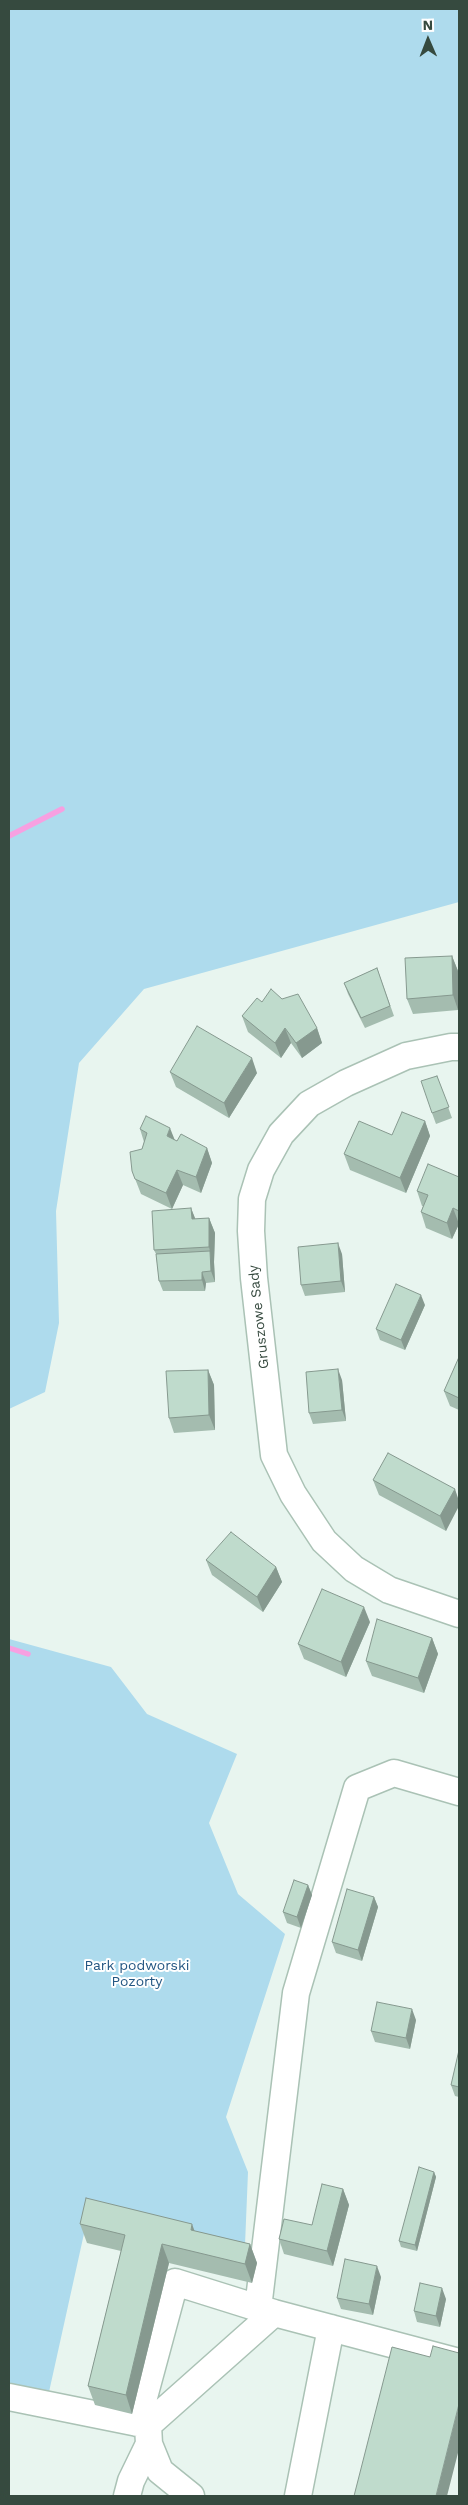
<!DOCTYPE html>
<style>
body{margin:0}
#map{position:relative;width:468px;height:2505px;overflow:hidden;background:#e8f5ef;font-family:"Work Sans",sans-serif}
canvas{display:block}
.frame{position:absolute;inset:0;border:10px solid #364a3f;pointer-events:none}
.north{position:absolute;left:403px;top:15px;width:50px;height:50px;-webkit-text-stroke:4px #fff;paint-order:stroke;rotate:359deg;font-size:14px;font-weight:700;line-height:20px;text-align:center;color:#364a3f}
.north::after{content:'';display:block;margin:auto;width:18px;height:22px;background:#364a3f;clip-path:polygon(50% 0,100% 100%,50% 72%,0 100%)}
</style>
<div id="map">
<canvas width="468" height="2505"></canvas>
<div class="frame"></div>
<div class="north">N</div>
</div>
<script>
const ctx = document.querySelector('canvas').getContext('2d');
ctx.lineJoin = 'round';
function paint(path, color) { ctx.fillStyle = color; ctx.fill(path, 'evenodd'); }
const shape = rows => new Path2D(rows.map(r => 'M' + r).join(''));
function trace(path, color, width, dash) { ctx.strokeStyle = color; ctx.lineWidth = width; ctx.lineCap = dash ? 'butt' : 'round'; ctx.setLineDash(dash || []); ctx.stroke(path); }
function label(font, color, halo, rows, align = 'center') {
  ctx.font = font + ' "Work Sans",sans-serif'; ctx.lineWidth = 4; ctx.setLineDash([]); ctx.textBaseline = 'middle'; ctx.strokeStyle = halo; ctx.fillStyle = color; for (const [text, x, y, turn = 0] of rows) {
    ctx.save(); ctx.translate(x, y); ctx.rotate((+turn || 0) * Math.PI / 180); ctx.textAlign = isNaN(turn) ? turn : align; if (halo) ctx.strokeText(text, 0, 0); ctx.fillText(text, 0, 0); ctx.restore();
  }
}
const green = shape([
 [9,9,459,9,459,902,144,989,79,1063,56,1211,59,1323,45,1392,9,1409],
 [9,1639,111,1667,147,1714,237,1754,209,1823,238,1894,285,1934,226,2117,248,2172,245,2245,89,2211,49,2392,9,2384]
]);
const stream = shape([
 [9,836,62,809],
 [9,1648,28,1654]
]);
const minor = shape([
 [459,1047,451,1047,406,1056,346,1083,309,1104,281,1134,261,1170,252,1199,251,1231,254,1278,274,1455,293,1494,324,1541,354,1569,389,1590,459,1614],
 [258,2308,296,1993,357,1788,394,1773,459,1792],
 [9,2397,148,2425,274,2313],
 [137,2423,175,2282,274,2313,459,2362],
 [148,2425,149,2444,160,2471,191,2496],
 [127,2496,131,2481,149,2444],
 [298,2496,331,2328]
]);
const wall = shape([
 [452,956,458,971,458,1010,413,1014,407,999],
 [377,968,394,1016,365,1028,348,994,344,983],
 [282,999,317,1028,322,1043,302,1058,291,1043,281,1058,248,1032,242,1016,262,1002],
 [170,1072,257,1073,229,1118,176,1087],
 [437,1076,452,1118,436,1124,432,1113],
 [425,1121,430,1136,406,1193,350,1170,344,1154,392,1135],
 [140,1129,177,1141,207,1148,212,1163,201,1193,183,1185,172,1209,141,1194,132,1171,142,1149,144,1142],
 [459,1177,459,1224,452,1239,426,1228,421,1212,423,1206,422,1206,417,1191],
 [191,1208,195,1219,209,1218,215,1233,214,1262,215,1282,206,1283,205,1291,163,1291,159,1281,156,1254,154,1250],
 [342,1254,345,1292,305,1296,301,1285],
 [425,1305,405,1350,380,1340,376,1329],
 [459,1357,459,1410,450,1406,444,1391],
 [208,1370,214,1385,215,1430,174,1433,169,1418],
 [342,1380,346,1421,313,1424,309,1413],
 [373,1480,455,1489,446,1531,379,1495],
 [206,1560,276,1567,282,1582,263,1612,212,1575],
 [370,1622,346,1677,304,1659,298,1644],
 [432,1638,438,1654,424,1693,372,1676,366,1661],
 [308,1885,312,1895,301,1928,287,1923,283,1912],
 [374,1897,378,1907,362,1961,336,1953,332,1942],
 [416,2020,410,2049,375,2042,371,2031],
 [459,2050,459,2097,455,2096,451,2085],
 [434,2172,436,2177,417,2251,401,2247,399,2241],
 [343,2189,349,2205,333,2266,284,2254,279,2239,312,2225],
 [80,2224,195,2231,250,2244,257,2263,252,2283,169,2263,132,2414,95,2405,88,2386,121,2251,87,2243],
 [381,2277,373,2315,341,2309,337,2298],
 [446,2299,440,2327,417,2322,414,2311]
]);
const shadedWall = shape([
 [452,956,458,971,458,1010,453,995],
 [285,1028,291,1043,281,1058,275,1043],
 [317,1028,322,1043,302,1058,296,1043],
 [252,1058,257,1073,229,1118,224,1103],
 [425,1121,430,1136,406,1193,400,1178],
 [170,1128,176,1143,167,1136],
 [207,1148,212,1163,201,1193,196,1177],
 [177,1170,183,1185,172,1209,166,1193],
 [191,1208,197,1223,192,1219],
 [453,1208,459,1224,452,1239,447,1223],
 [209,1218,215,1233,214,1262,215,1282,211,1271,210,1251,209,1247],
 [338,1243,342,1254,345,1292,341,1281],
 [202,1272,206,1283,205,1291,202,1280],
 [421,1295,425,1305,405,1350,401,1340],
 [338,1369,342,1380,346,1421,342,1410],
 [208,1370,214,1385,215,1430,209,1415],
 [455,1489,459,1501,459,1506,446,1531,440,1516],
 [276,1567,282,1582,263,1612,257,1597],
 [364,1607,370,1622,346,1677,341,1662],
 [432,1638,438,1654,424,1693,418,1678],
 [308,1885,312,1895,301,1928,297,1917],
 [374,1897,378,1907,362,1961,358,1950],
 [412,2009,416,2020,410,2049,406,2038],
 [434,2172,436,2177,417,2251,415,2245],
 [343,2189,349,2205,333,2266,327,2251],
 [192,2224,199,2243,191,2230],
 [162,2244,169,2263,132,2414,126,2395],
 [250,2244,257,2263,252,2283,245,2264],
 [377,2266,381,2277,373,2315,369,2304],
 [442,2288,446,2299,440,2327,436,2316],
 [459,2404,459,2449,447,2496,436,2496]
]);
const building = shape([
 [452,956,453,995,407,999,405,958,452,956],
 [377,968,390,1006,361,1018,344,983,377,968],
 [271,989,282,999,298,994,317,1028,296,1043,285,1028,275,1043,242,1016,257,998,262,1002,271,989],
 [197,1026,252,1058,224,1103,170,1072,197,1026],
 [437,1076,449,1107,432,1113,421,1081,437,1076],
 [402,1112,425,1121,400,1178,344,1154,359,1121,392,1135,402,1112],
 [146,1116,170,1128,167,1136,177,1141,181,1134,207,1148,196,1177,177,1170,166,1193,135,1179,132,1171,130,1152,142,1149,147,1133,140,1129,146,1116],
 [428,1164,459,1177,459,1211,453,1208,447,1223,421,1212,428,1195,417,1191,428,1164],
 [191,1208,192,1219,209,1218,209,1247,154,1250,152,1211,191,1208],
 [338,1243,341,1281,301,1285,298,1247,338,1243],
 [210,1251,211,1271,202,1272,202,1280,159,1281,156,1254,210,1251],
 [396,1284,421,1295,401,1340,376,1329,396,1284],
 [459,1357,459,1398,444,1391,459,1357],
 [338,1369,342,1410,309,1413,306,1372,338,1369],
 [208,1370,209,1415,169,1418,166,1371,208,1370],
 [388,1453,455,1489,440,1516,373,1480,388,1453],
 [231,1532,276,1567,257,1597,206,1560,231,1532],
 [322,1589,364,1607,341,1662,298,1644,322,1589],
 [377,1619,432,1638,418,1678,366,1661,377,1619],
 [294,1880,308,1885,297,1917,283,1912,294,1880],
 [347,1889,374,1897,358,1950,332,1942,347,1889],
 [377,2002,412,2009,406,2038,371,2031,377,2002],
 [459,2050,459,2087,451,2085,459,2050],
 [419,2167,434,2172,415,2245,399,2241,419,2167],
 [322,2184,343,2189,327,2251,279,2239,284,2219,312,2225,322,2184],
 [86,2198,192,2224,191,2230,250,2244,245,2264,162,2244,126,2395,88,2386,125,2235,80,2224,86,2198],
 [345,2259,377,2266,369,2304,337,2298,345,2259],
 [420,2283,442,2288,436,2316,414,2311,420,2283],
 [433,2346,459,2353,459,2404,436,2496,354,2496,392,2347,430,2357,433,2346]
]);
const streetNames = [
 ["Gruszowe Sady",259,1317,-96]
];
const parkNames = [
 ["Park podworski",137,1966],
 ["Pozorty",137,1982]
];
paint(green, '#aedbed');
trace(stream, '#f7a0e1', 5.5);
trace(minor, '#aac2b5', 29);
trace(minor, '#fff', 26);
paint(wall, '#a4bcaf');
paint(shadedWall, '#86998f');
paint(building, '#bfdbcc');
trace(building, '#86998f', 1);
label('14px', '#364a3f', '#fff', streetNames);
label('14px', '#235682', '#fff', parkNames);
</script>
